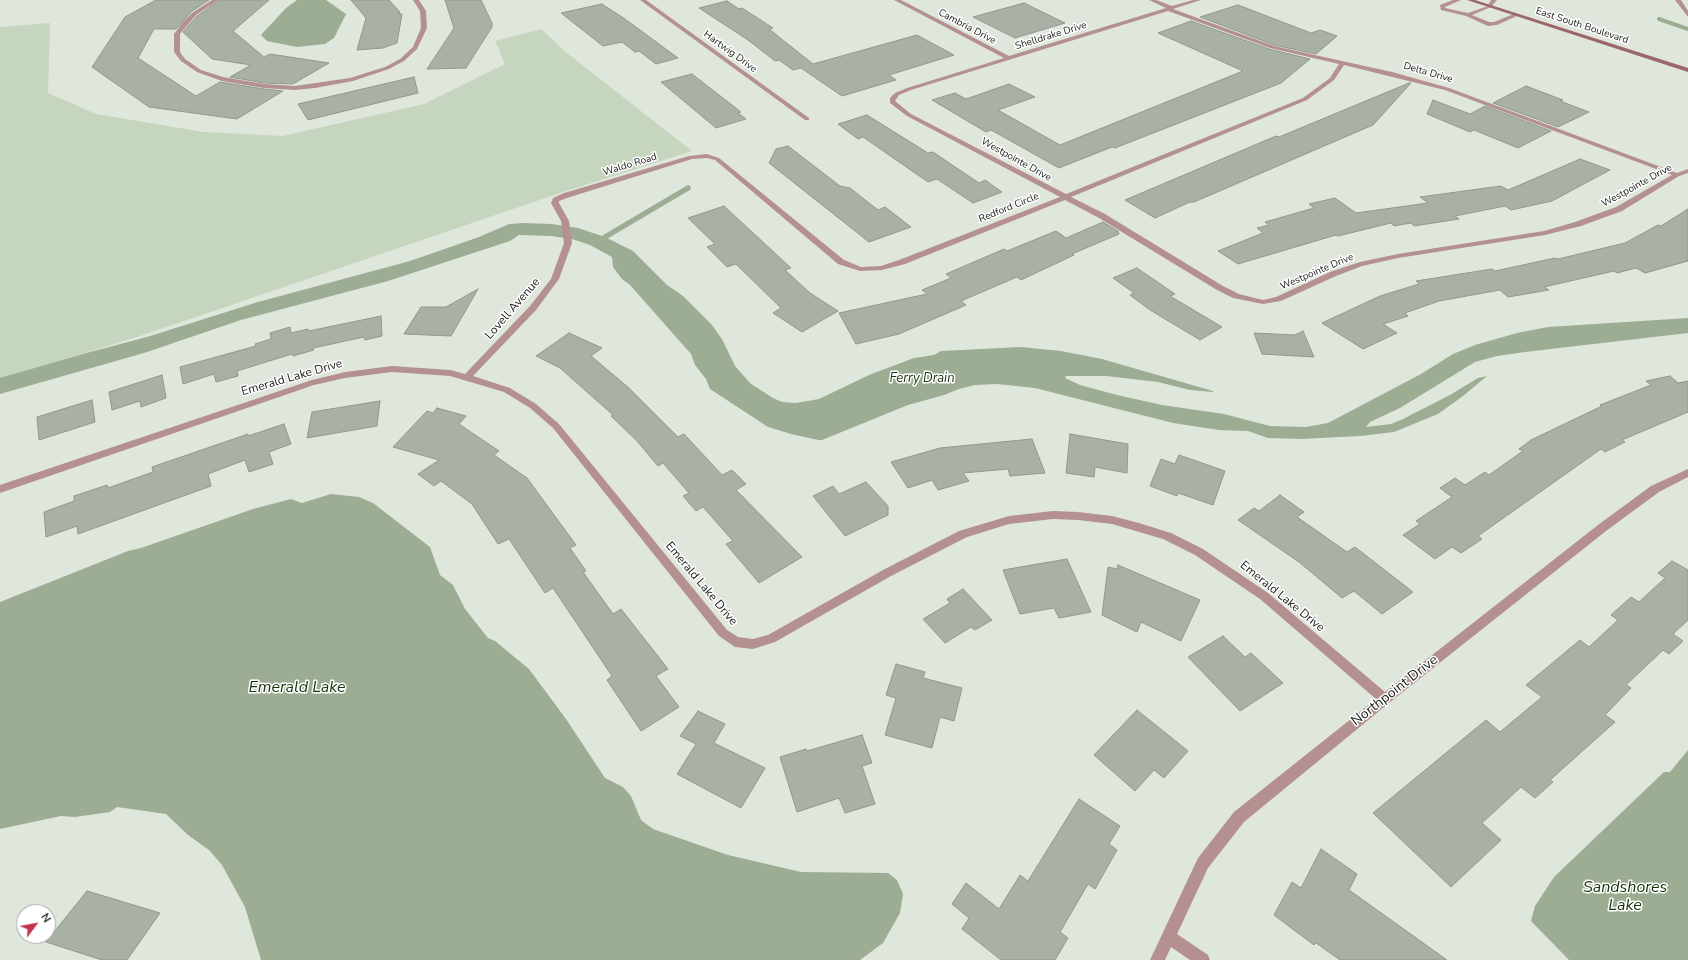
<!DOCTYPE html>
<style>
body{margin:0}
#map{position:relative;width:1688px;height:960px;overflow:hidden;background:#dfe6dc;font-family:"Nunito Sans",sans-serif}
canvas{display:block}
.north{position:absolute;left:16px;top:904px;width:40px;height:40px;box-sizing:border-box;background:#fff;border:1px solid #a6a7a6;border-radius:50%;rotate:58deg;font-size:11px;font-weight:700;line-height:16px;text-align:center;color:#212320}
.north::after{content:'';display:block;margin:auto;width:14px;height:18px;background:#c4344d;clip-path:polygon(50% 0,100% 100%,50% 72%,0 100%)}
</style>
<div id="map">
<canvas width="1688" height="960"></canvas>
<div class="north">N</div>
</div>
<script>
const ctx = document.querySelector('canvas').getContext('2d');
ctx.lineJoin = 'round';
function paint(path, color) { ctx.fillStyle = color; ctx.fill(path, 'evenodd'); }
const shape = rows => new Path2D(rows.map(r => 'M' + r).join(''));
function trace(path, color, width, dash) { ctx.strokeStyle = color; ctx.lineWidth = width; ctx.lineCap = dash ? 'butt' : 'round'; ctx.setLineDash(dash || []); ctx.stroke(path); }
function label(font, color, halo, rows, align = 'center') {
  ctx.font = font + ' "Nunito Sans",sans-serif'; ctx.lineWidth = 3; ctx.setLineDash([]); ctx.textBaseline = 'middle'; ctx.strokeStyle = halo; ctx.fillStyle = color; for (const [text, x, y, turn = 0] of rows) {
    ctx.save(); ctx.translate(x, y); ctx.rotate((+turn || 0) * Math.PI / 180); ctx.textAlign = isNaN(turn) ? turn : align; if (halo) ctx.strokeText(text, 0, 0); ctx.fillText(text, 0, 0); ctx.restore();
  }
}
const green = shape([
 [50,23,48,93,96,114,203,132,283,136,424,104,505,64,495,41,541,29,568,54,692,151,560,193,143,335,0,379,0,27]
]);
const water = shape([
 [297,0,326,0,346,14,334,38,325,44,297,47,267,41,261,35,286,8],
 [524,223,552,224,578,228,605,237,633,251,667,285,683,296,712,325,722,339,735,366,751,384,773,398,782,402,796,403,819,399,869,375,914,358,934,355,941,351,1021,347,1061,351,1102,359,1213,391,1213,392,1190,390,1158,382,1106,376,1066,376,1065,378,1080,385,1117,395,1162,405,1224,414,1270,426,1306,427,1328,423,1421,374,1453,354,1475,345,1517,333,1548,327,1688,318,1688,333,1525,352,1497,356,1475,362,1400,408,1370,422,1366,427,1391,424,1403,419,1450,395,1478,378,1487,376,1463,396,1438,414,1394,432,1360,436,1301,439,1268,438,1248,431,1219,430,1173,423,1035,388,997,384,975,385,959,389,944,395,908,405,822,440,818,440,791,434,768,427,710,389,706,379,695,365,691,354,630,285,622,279,613,267,612,257,590,245,572,239,551,236,519,235,510,241,388,281,241,320,144,353,0,394,0,378,90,352,147,337,258,302,410,261,479,237,509,224],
 [331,494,359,497,373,503,430,547,440,575,453,585,465,609,488,638,495,641,529,669,566,719,605,778,623,787,631,796,641,820,653,829,728,855,801,872,888,873,897,880,903,894,900,913,883,943,860,960,261,960,245,907,222,865,209,850,188,835,166,814,117,807,110,812,75,817,61,816,0,829,0,602,128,551,141,548,253,509,291,499,302,503],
 [1688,750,1688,960,1569,960,1531,921,1535,906,1554,877,1664,772,1670,772]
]);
const streamFar1 = shape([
 [1659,19,1688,29]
]);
const stream = shape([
 [605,237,688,188]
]);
const building = shape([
 [156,0,209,0,191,12,176,29,154,29,138,58,196,96,220,82,264,89,283,91,237,119,149,107,92,67,125,17,156,0],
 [220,0,269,0,233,31,264,57,270,54,329,63,293,84,264,83,230,77,251,65,212,59,183,32,197,16,220,0],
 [351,0,389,0,400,12,399,14,402,14,397,43,383,48,357,50,366,18,351,0],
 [445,0,481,0,492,23,492,27,466,68,427,69,454,28,445,0],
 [727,1,739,9,742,8,773,28,769,29,813,64,917,35,954,55,889,75,896,80,842,96,801,68,793,70,779,60,775,61,748,40,699,8,727,1],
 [1024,3,1065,23,1015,38,973,17,1024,3],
 [602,4,625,19,678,58,656,64,639,51,635,52,622,42,603,46,561,13,602,4],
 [1238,5,1311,33,1320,30,1337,36,1316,54,1274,45,1200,17,1238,5],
 [1191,21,1269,49,1310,59,1281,83,1115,148,1112,147,1059,168,991,130,986,132,932,100,955,93,966,99,1009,84,1035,97,998,110,1060,145,1243,71,1158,33,1191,21],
 [692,74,741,112,738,113,746,119,716,128,661,82,692,74],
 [414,77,418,93,308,120,298,104,414,77],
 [1409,83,1411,83,1373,125,1194,202,1190,202,1155,218,1125,200,1276,136,1279,137,1409,83],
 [1526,86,1563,100,1560,101,1589,112,1558,127,1493,103,1526,86],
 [1433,100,1470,114,1485,106,1551,131,1518,148,1474,130,1470,132,1427,114,1433,100],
 [867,115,928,153,933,152,979,183,985,180,1002,192,973,203,937,179,928,182,863,137,858,139,838,124,867,115],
 [788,146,840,186,850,188,878,210,885,207,911,227,869,242,769,163,776,149,788,146],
 [1580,159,1610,170,1552,201,1511,210,1505,206,1455,216,1459,219,1414,226,1411,223,1394,226,1391,223,1338,236,1336,235,1238,264,1218,251,1263,233,1257,228,1269,225,1265,222,1314,208,1309,204,1335,198,1356,213,1428,203,1420,197,1501,186,1508,190,1580,159],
 [724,206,791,268,785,270,810,293,838,311,802,332,773,313,781,308,736,264,727,267,707,247,715,244,688,218,724,206],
 [1688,209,1688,261,1645,273,1636,268,1617,273,1614,271,1544,287,1549,290,1508,297,1500,290,1439,301,1405,313,1408,316,1383,324,1397,333,1363,349,1322,323,1380,296,1419,284,1416,281,1492,269,1495,271,1555,258,1558,259,1625,243,1658,225,1661,226,1688,209],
 [1103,222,1118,231,1119,234,1072,254,1074,255,1021,280,1017,277,961,301,966,305,899,334,856,344,839,313,927,294,922,290,951,278,946,274,1004,249,1007,251,1056,231,1066,238,1103,222],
 [1137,268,1175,294,1170,296,1222,327,1200,340,1150,310,1130,295,1134,293,1113,278,1137,268],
 [478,289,451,336,404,334,421,307,446,307,478,289],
 [381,316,382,336,365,340,364,337,313,348,314,350,293,356,292,354,237,371,238,376,216,382,214,374,183,384,180,367,256,346,255,344,271,339,270,333,290,327,291,333,308,329,309,331,381,316],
 [1303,331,1314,357,1262,354,1254,333,1295,335,1303,331],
 [569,333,602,348,591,356,629,388,678,437,684,434,722,475,732,470,746,484,736,490,802,557,759,583,726,544,733,541,703,507,696,511,683,496,689,493,663,463,658,466,637,441,611,416,613,415,560,368,536,356,569,333],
 [162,375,166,398,141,407,140,401,112,410,109,392,162,375],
 [1670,376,1678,383,1688,381,1688,412,1622,440,1625,442,1605,452,1601,449,1478,536,1482,539,1461,553,1452,547,1435,559,1403,535,1420,524,1416,521,1452,497,1440,488,1455,478,1465,485,1485,472,1489,475,1523,451,1519,449,1531,440,1602,406,1600,405,1651,385,1646,381,1670,376],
 [92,400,95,422,39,440,37,417,92,400],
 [380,401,377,426,307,438,312,412,380,401],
 [437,408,466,416,459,424,499,451,494,455,527,478,576,545,570,548,586,571,583,572,613,614,621,609,668,669,656,676,679,707,641,731,607,680,612,676,553,588,545,593,509,539,498,544,472,504,441,481,434,486,418,474,439,460,393,447,427,411,433,413,437,408],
 [284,424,291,444,269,452,273,464,249,472,245,460,208,474,211,486,78,534,77,526,46,537,44,512,74,501,74,496,107,485,108,488,153,472,152,467,248,434,248,436,284,424],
 [1070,434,1128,444,1127,473,1095,467,1094,477,1066,473,1070,434],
 [1032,439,1045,473,1010,476,1008,469,963,473,969,481,938,490,932,480,908,488,891,462,940,448,1032,439],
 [1179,455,1225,471,1213,505,1178,493,1177,496,1150,486,1161,459,1175,464,1179,455],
 [866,482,888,506,888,515,845,536,813,496,833,486,839,494,866,482],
 [1280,495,1304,512,1297,517,1347,552,1355,547,1413,592,1382,614,1354,591,1342,598,1299,562,1238,520,1254,508,1259,511,1280,495],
 [1067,559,1091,612,1059,618,1054,608,1020,614,1003,570,1067,559],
 [1672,561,1688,570,1688,620,1673,634,1683,641,1669,654,1663,650,1626,685,1631,688,1605,715,1615,722,1550,780,1553,782,1535,798,1521,787,1482,823,1501,840,1451,887,1373,813,1486,720,1500,732,1542,697,1526,685,1580,640,1589,647,1618,620,1611,615,1631,597,1639,602,1665,578,1658,573,1672,561],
 [1118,565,1200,600,1181,641,1141,622,1137,632,1102,615,1108,567,1117,569,1118,565],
 [963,589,992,620,975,630,971,627,945,643,923,619,950,603,947,599,963,589],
 [1223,636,1245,657,1251,653,1283,683,1240,711,1188,657,1223,636],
 [896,664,925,672,923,678,962,688,954,721,940,717,932,748,885,735,896,698,886,695,896,664],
 [1137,710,1188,751,1164,778,1154,770,1135,791,1094,755,1137,710],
 [698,711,725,724,714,743,765,768,741,808,677,774,696,744,680,736,698,711],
 [862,735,872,763,862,766,875,804,845,813,839,798,797,812,780,757,806,749,807,751,862,735],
 [1079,799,1120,826,1109,844,1117,850,1095,889,1088,884,1060,932,1068,938,1055,960,1001,960,962,929,969,918,952,904,966,883,999,909,1020,875,1028,881,1079,799],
 [1321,849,1357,874,1349,890,1447,960,1340,960,1316,943,1314,945,1274,915,1292,882,1301,888,1321,849],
 [87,891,160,913,127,960,102,960,46,942,87,891]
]);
const lane = shape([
 [1453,0,1461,0,1445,7,1445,8,1468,13,1491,5,1491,7,1472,15,1489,22,1494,22,1516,13,1519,15,1497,25,1488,26,1466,16,1441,10,1440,5,1453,0],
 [1675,0,1681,0,1688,11,1688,17,1675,0]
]);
const street = shape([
 [212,0,219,0,196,15,180,34,180,52,185,59,201,70,223,77,264,84,295,86,350,78,385,67,400,59,413,47,421,28,420,11,413,0,419,0,426,11,427,28,417,49,404,61,389,69,353,81,315,88,295,90,264,88,222,81,197,72,181,61,174,52,174,34,182,23,192,13,212,0],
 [640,0,646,0,809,118,809,120,805,120,640,0],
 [894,0,901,0,1009,56,1166,8,1149,0,1156,0,1172,6,1193,0,1201,0,1173,9,1274,46,1392,72,1449,88,1677,173,1688,169,1688,173,1679,176,1622,211,1581,226,1545,235,1398,258,1362,266,1336,276,1281,301,1263,304,1233,298,1217,290,1099,218,1065,200,905,264,882,270,860,271,838,264,715,160,707,158,692,159,570,197,559,201,559,203,569,221,572,243,559,279,536,310,473,376,510,388,536,404,559,424,727,630,738,637,753,639,768,635,883,570,959,531,1009,516,1053,511,1078,512,1112,516,1139,523,1171,533,1203,549,1268,593,1385,692,1598,525,1651,486,1688,469,1688,477,1659,492,1606,531,1389,703,1244,822,1208,868,1177,934,1208,955,1210,960,1190,960,1171,947,1165,960,1150,960,1198,858,1234,812,1376,699,1260,599,1195,555,1163,539,1112,524,1078,520,1053,519,1009,524,967,537,891,576,775,642,753,649,735,647,719,636,553,428,530,408,504,392,450,376,392,372,345,378,314,385,0,493,0,485,312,380,345,372,392,366,450,370,465,374,530,306,551,279,564,243,561,221,551,203,553,198,564,193,689,156,707,154,719,158,844,260,861,267,881,266,899,260,1060,197,907,116,890,103,890,98,895,93,907,88,1004,58,894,0],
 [1168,11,1270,48,1339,64,1330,78,1303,98,1066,194,911,114,895,101,899,95,911,90,1168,11],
 [1344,65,1445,90,1672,175,1616,207,1575,222,1544,231,1398,254,1360,262,1330,272,1276,297,1263,300,1239,294,1223,286,1105,214,1071,197,1307,100,1334,80,1344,65],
 [1491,0,1497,0,1491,7,1487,7,1491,0]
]);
const secondary = shape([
 [1467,0,1475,0,1688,68,1688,72,1467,0]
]);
const farStreetnames = [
 ["East South Boulevard",1582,26,18],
 ["Cambria Drive",967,27,28],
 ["Shelldrake Drive",1051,36,-17],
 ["Hartwig Drive",730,52,36],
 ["Delta Drive",1428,73,16],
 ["Westpointe Drive",1016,160,29],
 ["Waldo Road",630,165,-17],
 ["Westpointe Drive",1637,186,-29],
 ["Redford Circle",1009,208,-22],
 ["Westpointe Drive",1317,272,-23]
];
const streetNames = [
 ["Lovell Avenue",513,309,-49],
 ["Emerald Lake Drive",292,378,-16],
 ["Emerald Lake Drive",701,584,50],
 ["Emerald Lake Drive",1282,597,39]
];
const waterNames = [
 ["Ferry Drain",922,379]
];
const nearStreetnames = [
 ["Northpoint Drive",1395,691,-38]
];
const nearWaternames = [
 ["Emerald Lake",297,688],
 ["Sandshores",1625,888],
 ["Lake",1625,906]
];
paint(green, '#c5d5be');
paint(water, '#9cad94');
trace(streamFar1, '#9cad94', 4);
trace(stream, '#9cad94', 5.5);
paint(building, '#a9b0a6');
trace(building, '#91988f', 1);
paint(lane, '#b59091');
paint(street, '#b59091');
paint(secondary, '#9b676a');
label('10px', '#212320', '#fff', farStreetnames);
label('12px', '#212320', '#fff', streetNames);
label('italic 13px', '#19320a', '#fff', waterNames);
label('14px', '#212320', '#fff', nearStreetnames);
label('italic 16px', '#19320a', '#fff', nearWaternames);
</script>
